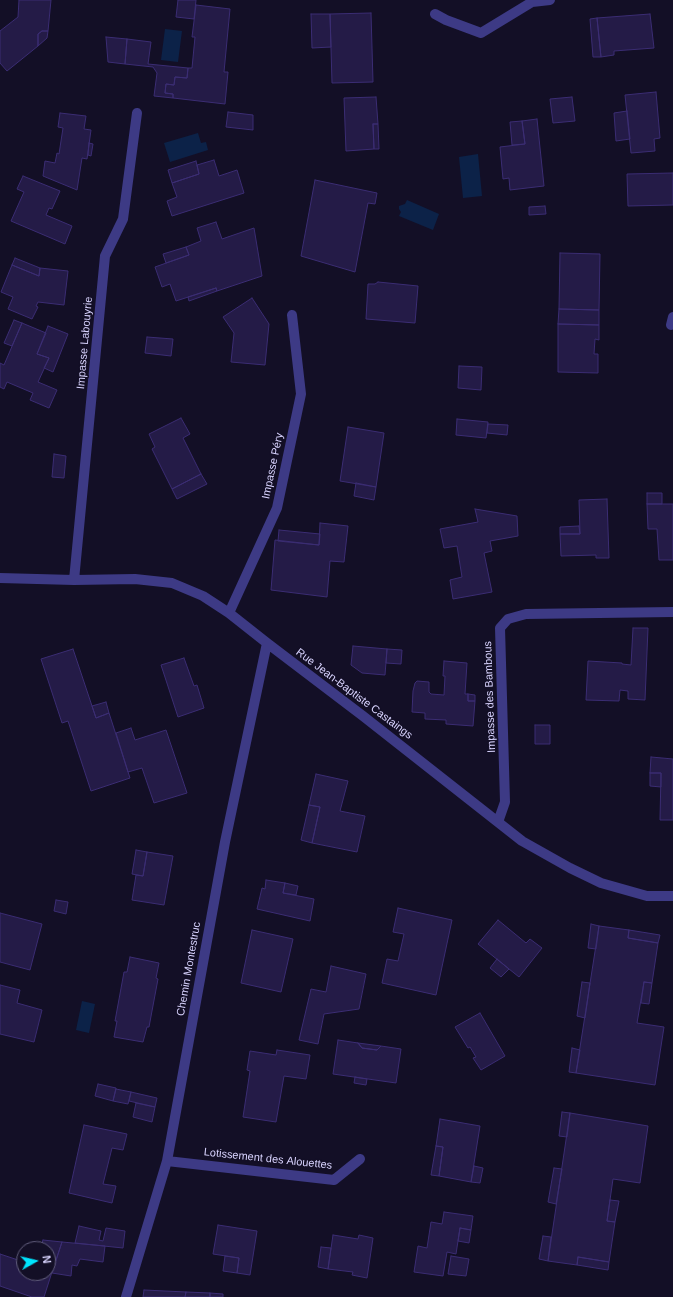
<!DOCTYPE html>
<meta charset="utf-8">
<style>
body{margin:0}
#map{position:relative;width:673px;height:1297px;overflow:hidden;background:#130f26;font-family:Arial,sans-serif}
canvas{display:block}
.north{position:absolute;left:16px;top:1241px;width:40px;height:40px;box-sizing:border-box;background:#130f26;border:1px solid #625e7d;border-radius:50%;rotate:82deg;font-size:11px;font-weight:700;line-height:16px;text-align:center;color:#d9d4ff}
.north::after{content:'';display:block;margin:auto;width:14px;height:18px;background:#00e5ff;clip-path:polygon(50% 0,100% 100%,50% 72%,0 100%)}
</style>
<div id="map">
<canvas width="673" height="1297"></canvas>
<div class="north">N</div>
</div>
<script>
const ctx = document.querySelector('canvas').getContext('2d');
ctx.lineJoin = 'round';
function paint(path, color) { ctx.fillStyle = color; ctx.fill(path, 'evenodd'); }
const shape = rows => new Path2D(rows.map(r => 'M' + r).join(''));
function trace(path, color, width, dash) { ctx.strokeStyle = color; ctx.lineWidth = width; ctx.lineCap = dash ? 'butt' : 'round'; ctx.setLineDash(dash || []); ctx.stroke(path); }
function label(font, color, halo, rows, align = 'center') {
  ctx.font = font + ' Arial,sans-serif'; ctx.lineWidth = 3; ctx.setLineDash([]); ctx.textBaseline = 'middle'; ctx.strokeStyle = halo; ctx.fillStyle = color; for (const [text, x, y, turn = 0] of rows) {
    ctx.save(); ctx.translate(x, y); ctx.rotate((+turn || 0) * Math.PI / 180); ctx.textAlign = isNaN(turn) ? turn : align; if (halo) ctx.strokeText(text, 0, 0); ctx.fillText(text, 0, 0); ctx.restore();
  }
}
const water = shape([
 [165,29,182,31,178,62,161,60],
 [198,133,201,143,206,142,208,150,170,162,164,143],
 [478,154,482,196,463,198,459,157],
 [407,200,439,214,433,230,399,216,401,212,399,209,399,206,405,204],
 [82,1001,95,1004,89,1033,76,1030]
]);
const building = shape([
 [19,0,51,0,48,31,42,31,38,34,38,46,7,71,0,63,0,31,18,17,19,0],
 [178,0,196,0,194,19,176,17,178,0],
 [196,5,230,9,224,72,228,72,225,104,173,98,173,94,165,93,166,84,174,85,175,77,187,78,188,68,192,68,195,37,192,37,196,5],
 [371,13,373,82,332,83,330,14,371,13],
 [311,14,330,14,331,47,312,48,311,14],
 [650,14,654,48,614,51,614,55,601,57,597,18,650,14],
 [597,18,601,57,593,57,590,19,597,18],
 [42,31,48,31,47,38,38,46,38,34,42,31],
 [106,37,127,39,125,64,108,62,106,37],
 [127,39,151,42,148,64,188,68,187,78,175,77,174,85,166,84,165,93,173,94,173,98,154,96,157,73,153,67,125,64,127,39],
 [656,92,660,138,654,139,655,151,631,153,625,95,656,92],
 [376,97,378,124,373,124,374,149,346,151,344,98,376,97],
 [572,97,575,121,553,123,550,99,572,97],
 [627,111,630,139,616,141,614,113,627,111],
 [228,112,253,115,253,130,226,127,228,112],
 [60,113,86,116,84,129,91,130,87,159,82,158,77,190,43,176,45,161,55,163,57,153,59,154,63,128,58,127,60,113],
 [537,119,544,186,510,190,509,178,503,179,500,147,525,144,522,121,537,119],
 [522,121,525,144,512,145,510,122,522,121],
 [373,124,378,124,379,149,374,149,373,124],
 [89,143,93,144,91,156,88,155,89,143],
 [214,160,219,176,237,170,244,193,172,216,167,201,177,197,172,183,199,174,197,165,214,160],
 [196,161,199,174,172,183,168,170,196,161],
 [673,173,673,205,628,206,627,174,673,173],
 [23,176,60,191,52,209,49,208,46,215,72,226,65,244,11,221,24,192,17,189,23,176],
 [315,180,377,193,375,204,368,203,355,272,301,256,315,180],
 [545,206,546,214,529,215,529,207,545,206],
 [216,222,222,239,254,228,262,276,217,291,216,288,176,301,170,284,162,287,155,267,189,255,186,247,201,241,197,228,216,222],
 [186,247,189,255,166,263,163,254,186,247],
 [560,253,600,254,599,310,559,309,560,253],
 [15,258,40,268,39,276,12,265,15,258],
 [12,265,39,276,40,268,68,271,64,305,38,302,36,306,38,307,32,319,8,309,13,297,1,292,12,265],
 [378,282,418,286,415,323,366,319,368,284,375,284,378,282],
 [216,288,217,291,189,301,188,297,216,288],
 [252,298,269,324,265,365,231,362,234,333,223,317,252,298],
 [559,309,599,310,599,325,558,324,559,309],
 [14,320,22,323,12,346,4,343,14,320],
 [22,323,46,333,37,354,49,358,38,382,57,390,49,408,30,400,33,393,7,382,4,389,0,387,0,363,4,365,22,323],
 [558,324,599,325,599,340,595,339,594,354,598,354,598,373,558,372,558,324],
 [48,326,68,334,53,372,44,368,49,358,37,354,48,326],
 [147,337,173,339,171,356,145,353,147,337],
 [459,366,482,367,481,390,458,388,459,366],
 [181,418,190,434,183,438,201,474,172,489,152,449,155,447,149,434,181,418],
 [457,419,488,422,486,438,456,435,457,419],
 [488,424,508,425,507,435,487,433,488,424],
 [348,427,384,433,376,487,340,481,348,427],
 [54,454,66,456,64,478,52,477,54,454],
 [201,474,207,484,177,499,172,489,201,474],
 [356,483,376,487,374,500,354,496,356,483],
 [647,493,662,493,662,504,647,504,647,493],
 [607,499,609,558,596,558,596,555,561,556,560,534,580,534,579,500,607,499],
 [647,504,673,504,673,560,659,560,657,529,648,529,647,504],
 [475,509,517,516,518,536,490,541,492,551,484,553,492,592,453,599,450,580,462,577,457,546,444,548,440,529,478,522,475,509],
 [320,523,348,526,344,562,330,561,327,597,271,590,275,540,319,545,320,523],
 [579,526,580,534,560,534,560,527,579,526],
 [279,530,320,534,319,545,278,541,279,530],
 [633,628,648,628,645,700,628,699,628,691,620,690,619,701,586,700,588,661,622,663,622,664,631,665,633,628],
 [353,646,387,649,385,675,362,673,351,665,353,646],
 [73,649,96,718,109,713,130,778,91,791,68,721,62,723,41,659,73,649],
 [387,649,402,650,401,664,386,663,387,649],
 [184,658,194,686,197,685,204,708,178,717,161,665,184,658],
 [444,661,467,663,465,694,468,694,468,701,475,701,473,726,446,724,446,720,425,719,425,713,412,712,413,691,415,683,417,681,429,682,429,692,431,694,444,695,445,676,443,676,444,661],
 [468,694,475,695,475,701,468,701,468,694],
 [106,702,109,713,96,718,92,706,106,702],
 [535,725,550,725,550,744,535,744,535,725],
 [131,728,135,740,166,730,187,793,154,803,142,768,128,772,116,733,131,728],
 [651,757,673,759,673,820,660,820,661,773,650,773,651,757],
 [650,773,661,773,661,787,650,786,650,773],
 [316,774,348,781,340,811,365,816,357,852,312,843,320,807,309,805,316,774],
 [309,805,320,807,312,843,301,840,309,805],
 [136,850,147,852,143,876,132,874,136,850],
 [147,852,173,856,164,905,132,900,136,875,143,876,147,852],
 [266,880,285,883,283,893,314,899,310,921,257,909,262,888,265,889,266,880],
 [285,883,298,886,296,895,283,893,285,883],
 [56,900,68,902,66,914,54,911,56,900],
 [398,908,452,920,436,995,382,983,387,959,398,961,404,934,393,932,398,908],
 [0,913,42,924,30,970,0,962,0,913],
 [498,920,526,943,530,939,542,948,519,977,478,944,498,920],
 [591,924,599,926,596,949,588,948,591,924],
 [599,926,629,930,628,938,658,943,652,983,644,982,637,1023,664,1027,655,1085,576,1073,599,926],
 [252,930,293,939,281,992,241,983,252,930],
 [629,930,660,935,658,943,628,938,629,930],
 [130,957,159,963,156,978,158,979,149,1027,147,1027,143,1042,114,1037,117,1021,115,1021,124,972,127,972,130,957],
 [497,959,509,969,501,977,490,968,497,959],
 [331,966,366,974,359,1009,324,1014,318,1044,299,1040,311,989,326,992,331,966],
 [582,982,590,983,585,1018,577,1016,582,982],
 [644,982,652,983,649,1004,641,1003,644,982],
 [0,985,20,990,17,1003,42,1010,34,1042,0,1034,0,985],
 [480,1013,505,1056,481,1070,473,1058,476,1057,470,1047,468,1048,455,1027,480,1013],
 [338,1040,358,1043,362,1048,377,1050,381,1046,401,1049,396,1083,333,1074,338,1040],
 [358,1043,381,1046,377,1050,362,1048,358,1043],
 [572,1048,580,1050,576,1073,569,1072,572,1048],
 [277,1050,310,1055,306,1079,284,1076,276,1122,243,1117,250,1071,247,1070,250,1051,276,1055,277,1050],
 [355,1077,367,1079,366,1085,354,1083,355,1077],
 [98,1084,116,1088,113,1101,95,1096,98,1084],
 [116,1089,131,1092,128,1104,113,1101,116,1089],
 [131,1092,157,1098,155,1107,129,1101,131,1092],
 [136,1103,155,1107,152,1122,133,1117,136,1103],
 [562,1112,570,1113,567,1137,559,1136,562,1112],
 [570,1113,648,1126,640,1183,613,1179,607,1221,615,1222,609,1262,578,1257,577,1265,548,1261,570,1113],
 [440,1119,480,1126,471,1182,439,1176,443,1147,436,1146,440,1119],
 [84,1125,127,1134,123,1150,112,1148,103,1184,116,1186,112,1203,69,1193,84,1125],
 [436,1146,443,1147,439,1176,431,1175,436,1146],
 [474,1166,483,1168,480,1183,471,1182,474,1166],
 [554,1168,562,1169,556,1204,548,1202,554,1168],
 [610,1200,619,1201,615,1222,607,1221,610,1200],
 [444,1212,473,1216,471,1230,460,1228,456,1254,447,1252,443,1276,414,1272,418,1246,427,1248,431,1222,442,1224,444,1212],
 [218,1225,257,1231,250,1275,237,1273,239,1258,213,1254,218,1225],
 [79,1226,101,1231,99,1240,103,1241,106,1228,125,1231,123,1248,75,1243,79,1226],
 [460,1228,471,1230,469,1243,458,1241,460,1228],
 [333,1235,358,1239,359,1235,373,1238,367,1278,352,1275,353,1272,328,1269,333,1235],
 [543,1236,551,1237,548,1261,539,1259,543,1236],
 [43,1240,62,1242,52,1272,48,1271,48,1249,40,1249,43,1240],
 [62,1242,105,1246,103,1262,80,1259,77,1266,72,1265,71,1276,52,1273,62,1242],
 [321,1247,331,1248,328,1269,318,1267,321,1247],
 [0,1254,24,1262,24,1273,48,1273,48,1271,52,1272,44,1297,32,1297,0,1286,0,1254],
 [225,1256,239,1258,237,1273,223,1271,225,1256],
 [451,1256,469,1259,466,1276,448,1274,451,1256],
 [578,1257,609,1262,608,1270,577,1265,578,1257],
 [144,1290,186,1292,185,1297,143,1297,144,1290],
 [186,1292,210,1293,210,1297,185,1297,186,1292],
 [210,1293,223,1294,223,1297,210,1297,210,1293]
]);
const minor = shape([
 [435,14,446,20,481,33,532,2,550,0],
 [671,325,673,317],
 [0,578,74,580,135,579,172,583,203,596,229,613,267,643,363,716,522,841,570,868,601,883,647,896,673,896],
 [74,580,105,256,123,219,137,113],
 [229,613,277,508,301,394,292,315],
 [498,822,505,802,500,628,508,619,526,614,673,612],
 [167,1161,334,1180,360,1159],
 [126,1297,167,1161,225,842,267,643]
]);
const streetNames = [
 ["Impasse Labouyrie",85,343,-85],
 ["Impasse Péry",273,466,-78],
 ["Rue Jean-Baptiste Castaings",354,694,37],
 ["Impasse des Bambous",490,697,-92],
 ["Chemin Montestruc",189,969,-80],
 ["Lotissement des Alouettes",268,1159,6]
];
paint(water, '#0c2248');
paint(building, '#241b47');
trace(building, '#3b2d73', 1);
trace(minor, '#3d3a85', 10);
label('11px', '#d9d4ff', '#130f26', streetNames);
</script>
